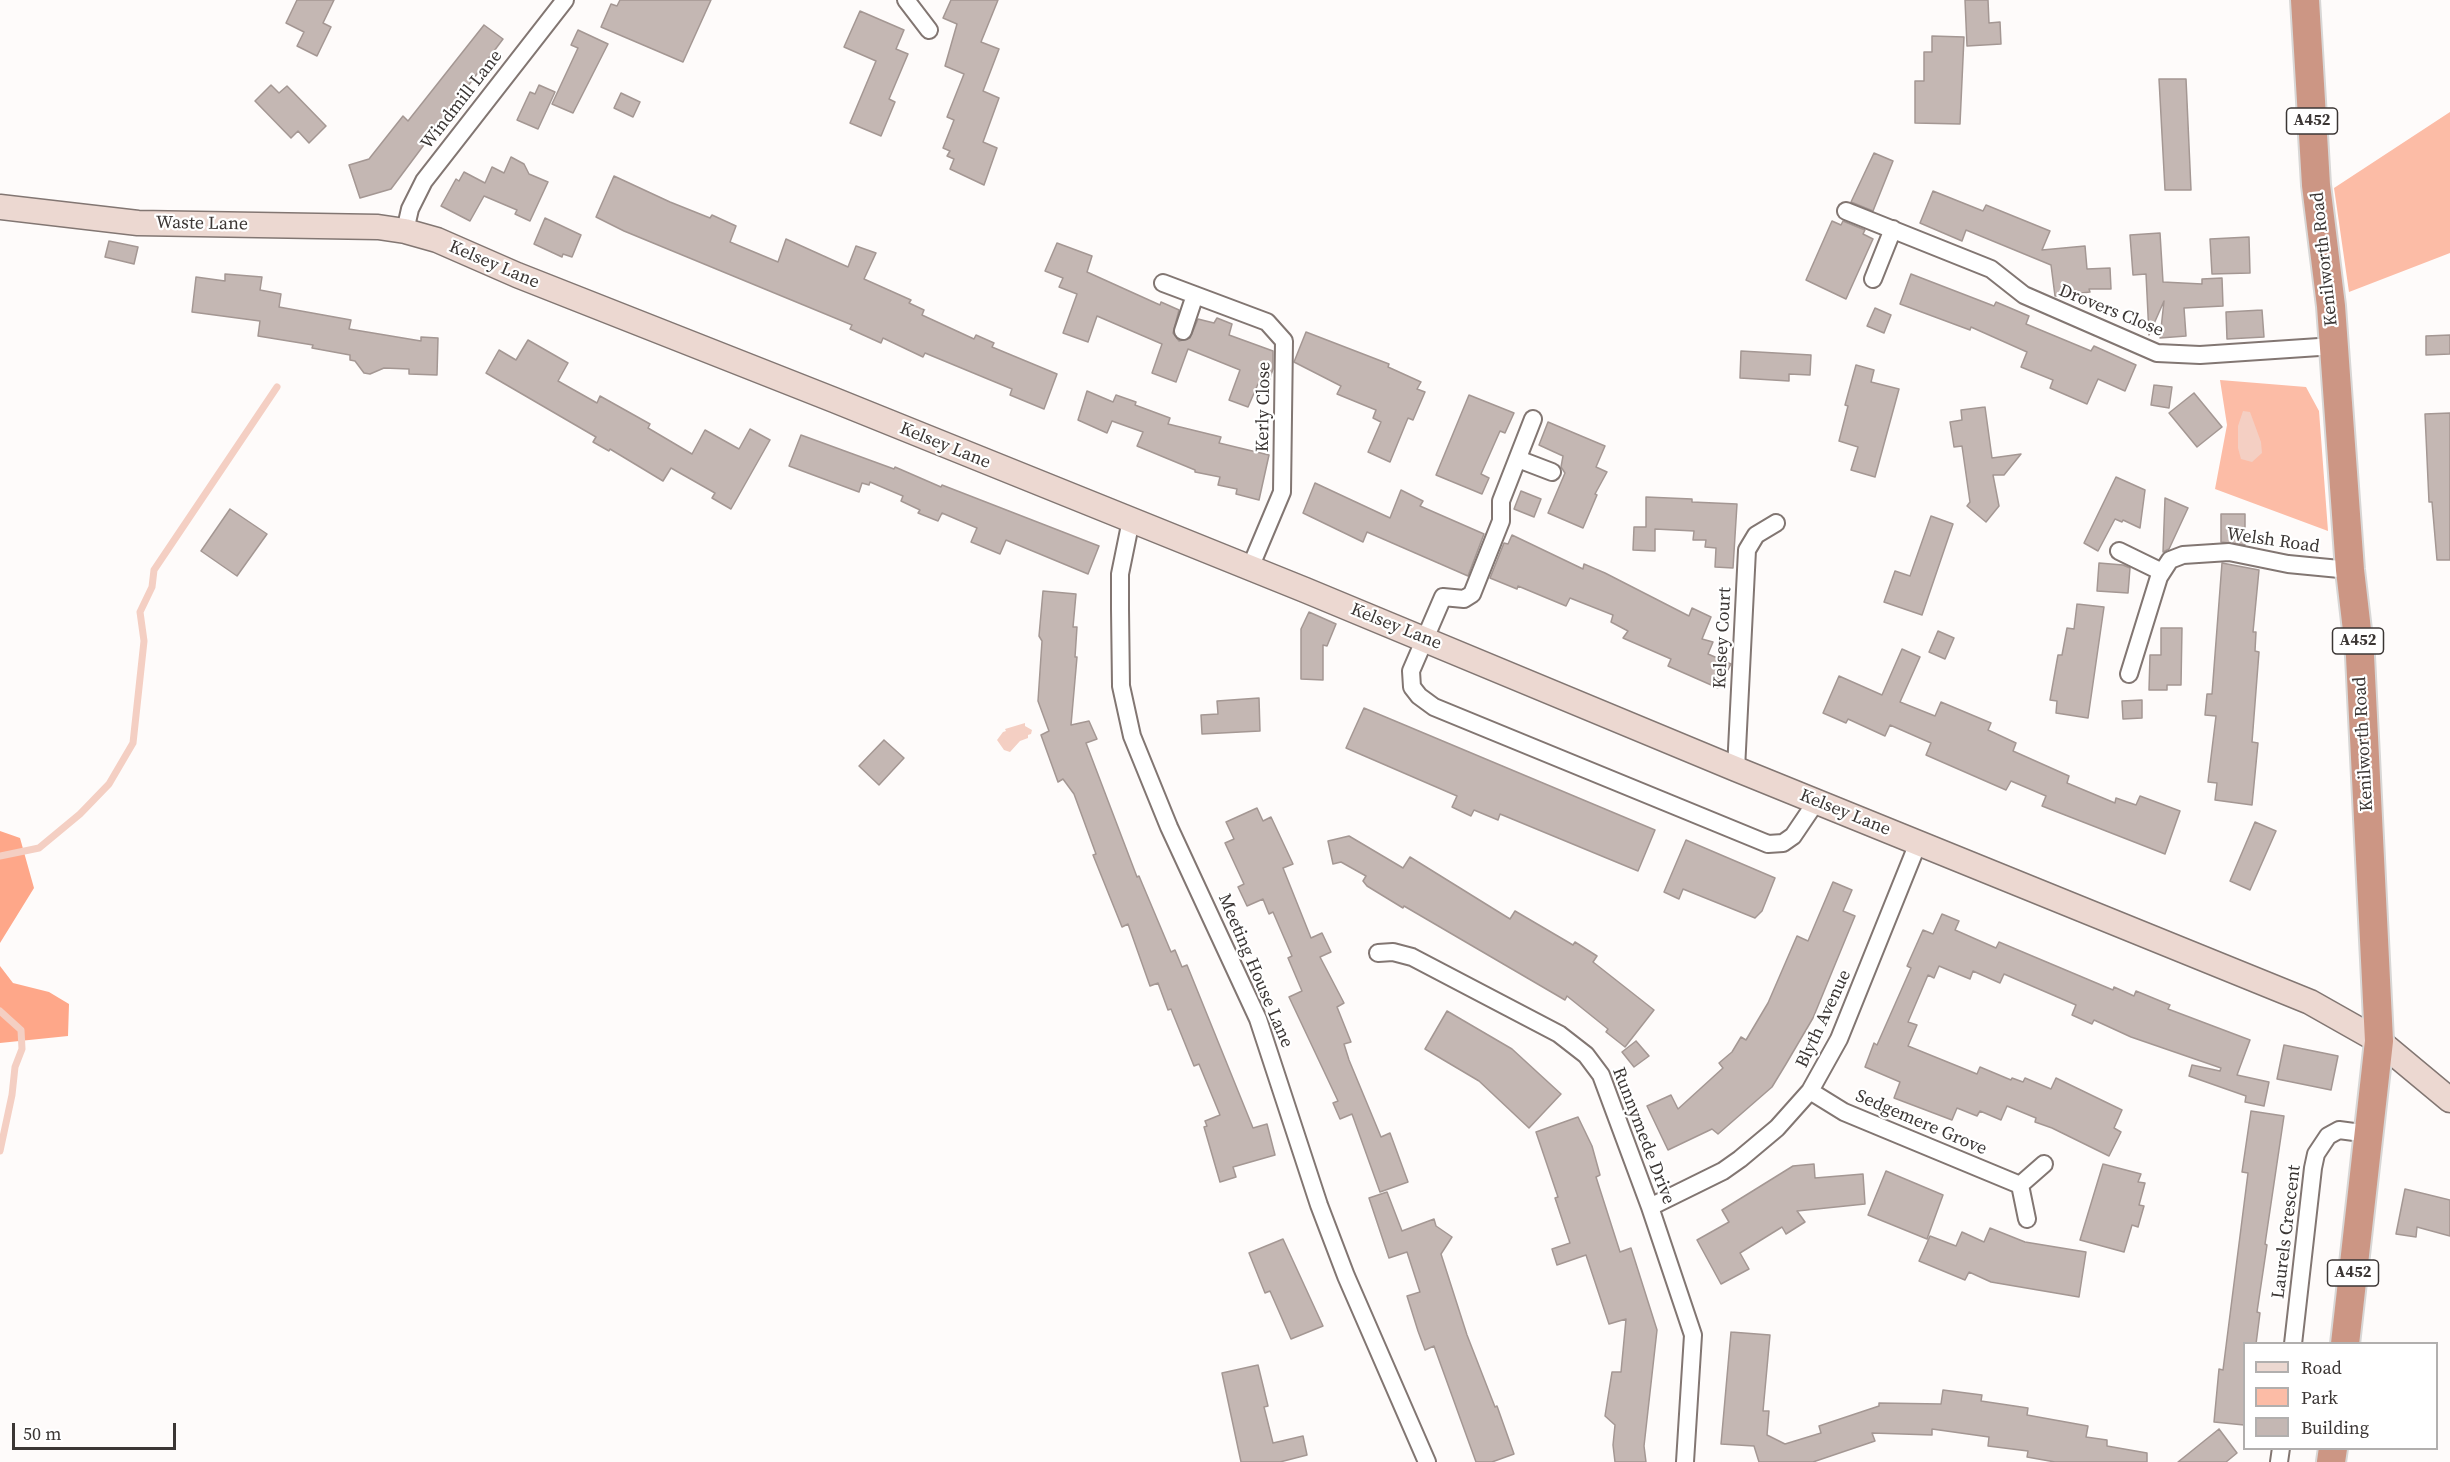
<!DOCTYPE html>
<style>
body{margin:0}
#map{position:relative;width:2450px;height:1462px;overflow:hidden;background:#fefbfa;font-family:"Source Serif 4",serif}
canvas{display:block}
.legend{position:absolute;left:2243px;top:1342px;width:195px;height:108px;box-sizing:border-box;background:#fff;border:2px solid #b1afae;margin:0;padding:8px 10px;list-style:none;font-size:18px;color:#3b3634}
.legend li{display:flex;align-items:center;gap:12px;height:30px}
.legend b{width:30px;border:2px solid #b1afae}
.scale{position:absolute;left:12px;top:1423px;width:164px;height:27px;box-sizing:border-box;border:3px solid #3b3634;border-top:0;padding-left:8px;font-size:18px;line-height:21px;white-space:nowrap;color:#3b3634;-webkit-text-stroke:4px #fff;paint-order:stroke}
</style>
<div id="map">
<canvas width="2450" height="1462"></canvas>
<ul class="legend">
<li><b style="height:8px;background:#ecd8d1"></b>Road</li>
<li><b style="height:16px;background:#fcbca6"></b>Park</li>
<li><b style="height:16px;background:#c4b7b3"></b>Building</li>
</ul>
<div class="scale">50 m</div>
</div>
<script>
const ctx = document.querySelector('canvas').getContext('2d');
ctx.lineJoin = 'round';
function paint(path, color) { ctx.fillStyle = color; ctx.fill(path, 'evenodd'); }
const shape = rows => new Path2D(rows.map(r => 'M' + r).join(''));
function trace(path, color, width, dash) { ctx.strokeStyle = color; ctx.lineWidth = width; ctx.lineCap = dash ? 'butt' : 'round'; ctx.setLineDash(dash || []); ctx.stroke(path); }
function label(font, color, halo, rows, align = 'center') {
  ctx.font = font + ' "Source Serif 4",serif'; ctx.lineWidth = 4.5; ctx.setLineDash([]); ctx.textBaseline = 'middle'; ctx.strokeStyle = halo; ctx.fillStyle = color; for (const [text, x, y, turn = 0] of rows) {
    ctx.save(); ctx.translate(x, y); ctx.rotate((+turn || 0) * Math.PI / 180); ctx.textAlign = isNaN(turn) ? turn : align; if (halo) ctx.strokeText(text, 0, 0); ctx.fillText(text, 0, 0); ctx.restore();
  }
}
const green = shape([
 [2450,112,2450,253,2349,292,2334,188],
 [2220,380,2306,387,2319,411,2328,531,2215,489,2227,425]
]);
const forest = shape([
 [0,831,20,838,34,888,0,943],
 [0,966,13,983,49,992,69,1004,68,1036,0,1043]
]);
const water = shape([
 [2243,411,2250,412,2261,442,2262,453,2252,462,2241,459,2238,448,2238,426],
 [1025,723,1025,726,1032,730,1031,734,1028,735,1028,738,1020,741,1010,752,1004,750,997,740,1003,732,1006,731,1005,729]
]);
const stream = shape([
 [0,856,39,848,80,814,109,784,133,743,144,641,140,612,152,587,154,570,277,387],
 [0,1011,21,1030,22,1049,15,1067,12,1095,0,1151]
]);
const building = shape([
 [297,0,334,0,323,23,331,27,317,56,297,46,304,32,286,23,297,0],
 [620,0,711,0,683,62,601,27,611,4,617,6,620,0],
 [951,0,998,0,981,42,999,49,983,91,999,98,983,142,997,148,984,185,950,169,954,159,947,156,950,151,943,148,954,120,947,117,964,74,945,66,957,24,943,18,951,0],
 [1965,0,1988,0,1989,23,2000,22,2001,44,1967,46,1965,0],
 [860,11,904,30,896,49,908,54,889,99,895,102,881,136,850,123,876,61,844,47,860,11],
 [484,25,503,39,391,189,360,198,349,165,369,159,403,116,408,121,484,25],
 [578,30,608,44,573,113,552,104,578,48,571,45,578,30],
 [1932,36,1964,37,1960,124,1915,123,1915,81,1924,81,1924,52,1932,52,1932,36],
 [2159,79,2186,79,2191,190,2165,190,2159,79],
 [271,85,279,93,287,86,326,126,309,143,298,131,291,138,255,101,271,85],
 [539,85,555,92,538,129,517,120,530,92,535,94,539,85],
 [621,93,640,102,633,117,614,108,621,93],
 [1874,153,1893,161,1873,211,1851,202,1874,153],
 [511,157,524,164,529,174,548,182,530,221,515,214,517,210,484,196,470,221,441,206,456,179,459,181,464,172,485,183,492,167,504,173,511,157],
 [614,176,670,202,710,218,712,215,736,226,730,242,778,262,786,239,848,267,856,246,876,253,864,279,911,300,909,303,924,310,922,315,974,339,976,335,994,343,992,347,1057,374,1044,409,1010,395,1012,389,925,353,923,357,883,338,881,343,850,329,852,325,624,231,596,217,614,176],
 [1933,191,1983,211,1986,205,2050,231,2042,250,2085,246,2087,269,2110,268,2111,289,2089,289,2090,292,2055,296,2051,265,1966,230,1962,241,1920,223,1933,191],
 [545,218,581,235,572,257,563,254,562,257,534,244,545,218],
 [1832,221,1841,225,1843,221,1865,230,1863,234,1873,239,1846,299,1806,280,1832,221],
 [2160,233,2163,282,2202,284,2202,279,2222,278,2223,306,2184,308,2186,336,2160,338,2164,301,2149,335,2146,274,2133,275,2130,235,2160,233],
 [2249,237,2250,273,2212,274,2210,239,2249,237],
 [109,241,138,247,134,264,105,257,109,241],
 [1057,243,1092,256,1087,272,1160,305,1161,302,1179,310,1173,333,1179,341,1190,338,1198,319,1214,323,1217,318,1232,324,1229,335,1273,351,1273,369,1267,387,1258,384,1248,407,1229,400,1240,370,1188,349,1176,382,1152,373,1162,344,1097,316,1088,342,1063,333,1077,294,1059,287,1063,278,1045,271,1057,243],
 [225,274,262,277,260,290,281,294,279,307,351,320,349,329,421,341,421,337,438,338,437,375,409,374,409,369,384,368,370,374,364,373,355,361,350,360,350,355,312,348,313,345,258,336,260,321,192,312,196,277,225,281,225,274],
 [1911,274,1994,306,1996,302,2029,316,2026,324,2091,351,2094,346,2136,365,2125,391,2098,379,2087,404,2050,388,2053,380,2021,367,2027,352,1971,327,1970,330,1900,304,1911,274],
 [1875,308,1891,315,1884,333,1867,326,1875,308],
 [2262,310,2264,337,2227,339,2226,312,2262,310],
 [1306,332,1389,364,1388,367,1421,382,1417,389,1425,392,1413,420,1408,418,1390,462,1368,452,1381,422,1373,418,1376,410,1337,394,1341,386,1294,362,1306,332],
 [2450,335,2450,354,2426,355,2426,336,2450,335],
 [528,340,568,363,558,381,597,403,600,396,650,424,648,428,692,454,705,430,739,449,750,429,770,440,731,509,712,498,715,493,671,468,663,481,610,449,609,451,593,442,596,437,486,373,499,350,516,360,528,340],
 [1741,351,1811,355,1810,375,1789,374,1789,381,1740,378,1741,351],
 [1856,365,1874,370,1871,382,1899,389,1875,477,1851,470,1858,447,1839,441,1848,406,1845,405,1856,365],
 [2154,385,2172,387,2169,408,2151,405,2154,385],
 [1087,391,1113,402,1116,395,1136,402,1135,405,1170,418,1168,424,1221,437,1219,443,1269,455,1259,500,1236,494,1237,489,1218,485,1220,477,1195,472,1195,470,1137,446,1143,432,1112,421,1107,433,1078,420,1087,391],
 [2194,393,2222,427,2197,447,2169,413,2194,393],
 [1469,395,1514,413,1505,433,1500,431,1481,474,1489,478,1482,494,1436,475,1469,395],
 [1985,407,1992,458,2021,454,2004,475,1993,475,1999,506,1986,522,1967,506,1970,502,1962,446,1954,447,1950,422,1962,420,1961,410,1985,407],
 [2450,413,2450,560,2437,560,2432,502,2429,502,2425,414,2450,413],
 [1548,422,1605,446,1596,467,1607,472,1595,494,1597,495,1583,528,1548,513,1565,473,1561,467,1563,456,1539,445,1548,422],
 [801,435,894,469,895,467,941,487,942,485,1099,546,1088,574,1006,540,1000,554,971,542,977,528,942,513,938,521,918,513,920,510,901,501,903,496,870,482,869,485,862,483,859,492,789,466,801,435],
 [2116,477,2145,490,2140,528,2123,520,2122,522,2115,519,2098,551,2084,543,2116,477],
 [1315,483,1390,518,1401,490,1423,501,1420,506,1484,534,1468,576,1367,532,1363,542,1303,513,1315,483],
 [1521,491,1541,499,1534,517,1514,509,1521,491],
 [1646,497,1692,499,1692,502,1737,504,1733,568,1715,567,1716,548,1705,547,1706,540,1693,540,1694,531,1655,529,1655,551,1633,550,1634,527,1646,527,1646,497],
 [2165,498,2188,508,2169,549,2163,552,2165,498],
 [230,509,267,534,237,576,201,551,230,509],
 [2221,514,2245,514,2245,545,2221,542,2221,514],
 [1931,516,1953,524,1922,615,1884,602,1895,571,1910,576,1931,516],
 [1512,535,1583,569,1584,564,1605,573,1689,616,1692,608,1711,617,1702,639,1713,642,1708,654,1731,664,1718,688,1668,666,1671,659,1623,638,1628,631,1611,622,1613,615,1570,598,1566,606,1518,586,1517,589,1490,578,1504,543,1508,544,1512,535],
 [2099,563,2123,565,2130,568,2128,593,2097,591,2099,563],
 [2222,563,2259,570,2253,632,2256,632,2255,651,2259,652,2252,742,2258,743,2252,805,2215,800,2217,783,2208,782,2216,716,2205,715,2207,694,2212,694,2222,563],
 [1043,591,1076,594,1073,627,1077,627,1075,657,1077,657,1071,725,1089,721,1097,739,1086,743,1137,877,1139,876,1171,952,1175,950,1182,967,1187,965,1253,1128,1267,1124,1275,1155,1233,1167,1236,1177,1220,1182,1204,1127,1207,1126,1205,1121,1220,1115,1199,1064,1194,1066,1171,1009,1168,1010,1158,983,1150,986,1128,924,1122,927,1093,855,1096,854,1074,794,1063,779,1058,782,1041,735,1049,731,1038,701,1042,641,1039,636,1043,591],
 [2077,604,2104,607,2088,718,2056,713,2057,701,2050,700,2058,655,2062,655,2067,628,2074,629,2077,604],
 [1309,612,1336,624,1327,646,1323,645,1323,680,1301,679,1301,629,1309,612],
 [2161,628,2182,628,2181,685,2167,685,2167,690,2149,690,2150,655,2161,655,2161,628],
 [1938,631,1954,638,1945,659,1929,652,1938,631],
 [1902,649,1920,657,1900,702,1935,716,1941,702,1991,723,1988,730,2016,743,2013,751,2069,776,2067,783,2115,803,2116,798,2136,805,2140,796,2180,811,2165,854,2042,806,2046,796,2011,781,2006,790,1926,755,1931,743,1890,725,1885,736,1848,719,1846,723,1823,713,1839,676,1882,695,1902,649],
 [1259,698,1260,731,1202,734,1201,715,1218,714,1217,701,1259,698],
 [2142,700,2142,718,2123,719,2122,701,2142,700],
 [1364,708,1655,830,1638,871,1500,814,1498,820,1474,810,1471,816,1452,807,1457,796,1346,748,1364,708],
 [884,740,904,758,879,785,859,766,884,740],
 [1257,808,1263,821,1271,817,1293,864,1283,868,1311,938,1322,933,1331,952,1320,957,1344,1003,1337,1007,1351,1042,1344,1044,1349,1060,1381,1137,1390,1133,1408,1182,1380,1192,1352,1114,1340,1119,1333,1103,1338,1101,1289,997,1302,991,1288,958,1292,956,1273,912,1269,914,1263,899,1247,906,1238,887,1244,884,1225,843,1234,839,1226,822,1257,808],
 [2255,822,2276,831,2250,890,2230,881,2255,822],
 [1349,836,1403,868,1410,857,1510,919,1515,911,1573,945,1575,942,1597,956,1593,962,1654,1010,1625,1047,1606,1032,1608,1029,1567,996,1565,1000,1404,906,1403,908,1367,886,1363,881,1366,876,1341,862,1333,864,1328,841,1349,836],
 [1686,840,1775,878,1762,911,1755,918,1683,889,1679,899,1664,892,1686,840],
 [1833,882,1852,890,1843,911,1855,916,1813,1018,1786,1064,1772,1087,1718,1134,1712,1129,1668,1150,1647,1106,1671,1095,1678,1109,1723,1068,1719,1063,1732,1052,1741,1037,1746,1040,1768,1003,1797,936,1808,941,1833,882],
 [1942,914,1959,921,1955,930,1996,948,1999,942,2113,990,2114,987,2134,996,2136,991,2170,1005,2168,1009,2250,1040,2237,1075,2269,1082,2264,1106,2245,1102,2246,1096,2189,1076,2192,1065,2220,1071,2221,1068,2131,1037,2094,1020,2092,1024,2072,1015,2076,1005,2004,974,2000,983,1973,971,1970,979,1939,966,1934,978,1928,975,1908,1022,1917,1025,1908,1046,1977,1074,1980,1067,2011,1080,2012,1078,2023,1082,2025,1078,2051,1089,2056,1078,2122,1110,2114,1128,2121,1132,2109,1156,2052,1128,2035,1122,2036,1118,2007,1106,2001,1120,1980,1111,1977,1116,1957,1108,1952,1120,1894,1098,1900,1082,1865,1067,1874,1043,1877,1045,1911,968,1907,966,1923,930,1933,934,1942,914],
 [1447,1011,1512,1049,1561,1094,1529,1128,1479,1081,1425,1049,1447,1011],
 [1636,1041,1649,1056,1634,1067,1622,1052,1636,1041],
 [2284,1045,2338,1056,2331,1090,2277,1079,2284,1045],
 [2251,1111,2284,1116,2265,1244,2267,1245,2257,1312,2260,1313,2256,1344,2244,1344,2244,1425,2214,1422,2219,1369,2223,1370,2248,1173,2242,1172,2251,1111],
 [1578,1117,1592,1146,1600,1175,1596,1177,1620,1252,1631,1248,1657,1330,1644,1446,1646,1462,1615,1462,1613,1445,1615,1425,1605,1416,1612,1372,1621,1372,1626,1319,1609,1324,1586,1255,1557,1265,1552,1249,1570,1243,1555,1198,1558,1197,1536,1132,1578,1117],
 [1814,1164,1815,1178,1863,1174,1865,1204,1797,1211,1805,1222,1786,1234,1782,1227,1740,1253,1749,1269,1721,1284,1697,1240,1729,1222,1722,1210,1793,1166,1814,1164],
 [2103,1164,2141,1174,2138,1182,2145,1183,2139,1205,2144,1206,2138,1227,2132,1225,2124,1252,2080,1240,2103,1164],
 [1886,1171,1943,1195,1927,1239,1868,1215,1886,1171],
 [2405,1189,2450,1200,2450,1236,2417,1227,2416,1237,2396,1234,2405,1189],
 [1387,1192,1402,1231,1434,1219,1436,1226,1452,1237,1441,1254,1467,1335,1495,1407,1497,1406,1514,1454,1492,1462,1476,1462,1434,1346,1425,1350,1418,1331,1407,1296,1420,1292,1407,1252,1389,1258,1369,1198,1387,1192],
 [1990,1228,2025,1242,2086,1252,2079,1297,1991,1282,1969,1272,1965,1280,1919,1261,1930,1236,1956,1246,1962,1232,1984,1242,1990,1228],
 [1283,1239,1323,1326,1291,1339,1270,1291,1265,1293,1249,1253,1283,1239],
 [1731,1332,1770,1335,1763,1411,1769,1411,1767,1435,1785,1444,1821,1433,1819,1426,1879,1406,1879,1403,1941,1404,1943,1390,1982,1395,1981,1401,2028,1408,2027,1415,2088,1426,2086,1437,2107,1440,2107,1446,2147,1453,2147,1462,2055,1462,2027,1457,2028,1451,1988,1446,1989,1437,1932,1429,1932,1435,1872,1433,1875,1441,1813,1462,1759,1462,1754,1446,1721,1444,1731,1332],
 [1258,1365,1268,1406,1264,1407,1273,1443,1303,1436,1307,1455,1280,1462,1241,1462,1222,1373,1258,1365],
 [2219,1429,2237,1453,2226,1462,2178,1462,2219,1429]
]);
const minor = shape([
 [906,0,929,30],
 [1846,211,1991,269,2024,295,2157,353,2200,355,2334,346],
 [405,231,410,209,424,181,565,0],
 [1873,279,1893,229],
 [1163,283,1267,322,1284,341,1282,492,1250,568],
 [1183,331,1195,295],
 [1533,419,1501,501,1501,521,1472,594,1464,599,1443,597,1411,671,1412,687,1419,696,1434,707,1768,844,1783,843,1793,836,1816,802],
 [1518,459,1552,472],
 [1131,520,1120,574,1120,609,1121,686,1132,736,1169,827,1258,1019,1319,1205,1346,1276,1427,1462],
 [2119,551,2162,572],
 [2129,674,2159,577,2170,560,2183,555,2229,552,2288,564,2350,570],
 [1736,769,1747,550,1756,535,1776,523],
 [1378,953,1393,952,1412,957,1559,1034,1586,1055,1601,1075,1650,1207,1693,1335,1685,1462],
 [1810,1091,1844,1112,2020,1185],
 [1650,1207,1723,1171,1740,1159,1777,1128,1810,1091,1839,1039,1918,843],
 [2027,1219,2020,1185,2044,1164],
 [2293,1344,2313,1168,2316,1154,2328,1136,2339,1130,2369,1134],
 [2279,1462,2281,1448]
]);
const secondary = shape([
 [0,207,138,223,378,227,405,231,437,240,517,275,834,400,1305,590,1736,769,2310,1002,2379,1041,2450,1100]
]);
const trunk = shape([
 [2305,0,2316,185,2331,306,2350,570,2360,656,2379,1041,2345,1344],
 [2331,1462,2333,1448]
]);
const shields = [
 [2312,121,51],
 [2358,641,51],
 [2353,1273,51]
];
const shieldNames = [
 ["A452",2312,121],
 ["A452",2358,641],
 ["A452",2353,1273]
];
const streetNames = [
 ["Windmill Lane",462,100,-52],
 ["Waste Lane",202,224,1],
 ["Kenilworth Road",2325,259,-96],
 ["Kelsey Lane",494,265,23],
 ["Drovers Close",2111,311,22],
 ["Kerly Close",1264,407,-89],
 ["Kelsey Lane",945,446,22],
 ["Welsh Road",2273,541,8],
 ["Kelsey Lane",1396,627,22],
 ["Kelsey Court",1723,638,-87],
 ["Kenilworth Road",2364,744,-93],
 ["Kelsey Lane",1845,813,22],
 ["Meeting House Lane",1255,971,67],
 ["Blyth Avenue",1824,1019,-65],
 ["Sedgemere Grove",1921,1123,23],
 ["Runnymede Drive",1643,1136,69],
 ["Laurels Crescent",2287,1232,-83]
];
paint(green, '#fcbca6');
paint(forest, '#fea789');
paint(water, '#f4cfc3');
trace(stream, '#f4cfc3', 7);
paint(building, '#c4b7b3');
trace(building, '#a49793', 1.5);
trace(minor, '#827672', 20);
trace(secondary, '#827672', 27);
trace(trunk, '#d8d7d6', 32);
trace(minor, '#fff', 16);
trace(secondary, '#ecd8d1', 24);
trace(trunk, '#cc9684', 28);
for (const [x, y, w] of shields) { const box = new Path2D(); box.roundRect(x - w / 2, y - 13, w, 26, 4.5); ctx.fillStyle = '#fff'; ctx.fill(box); trace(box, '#3b3634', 1.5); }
label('bold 16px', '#3b3634', null, shieldNames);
label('18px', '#3b3634', '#fff', streetNames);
</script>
